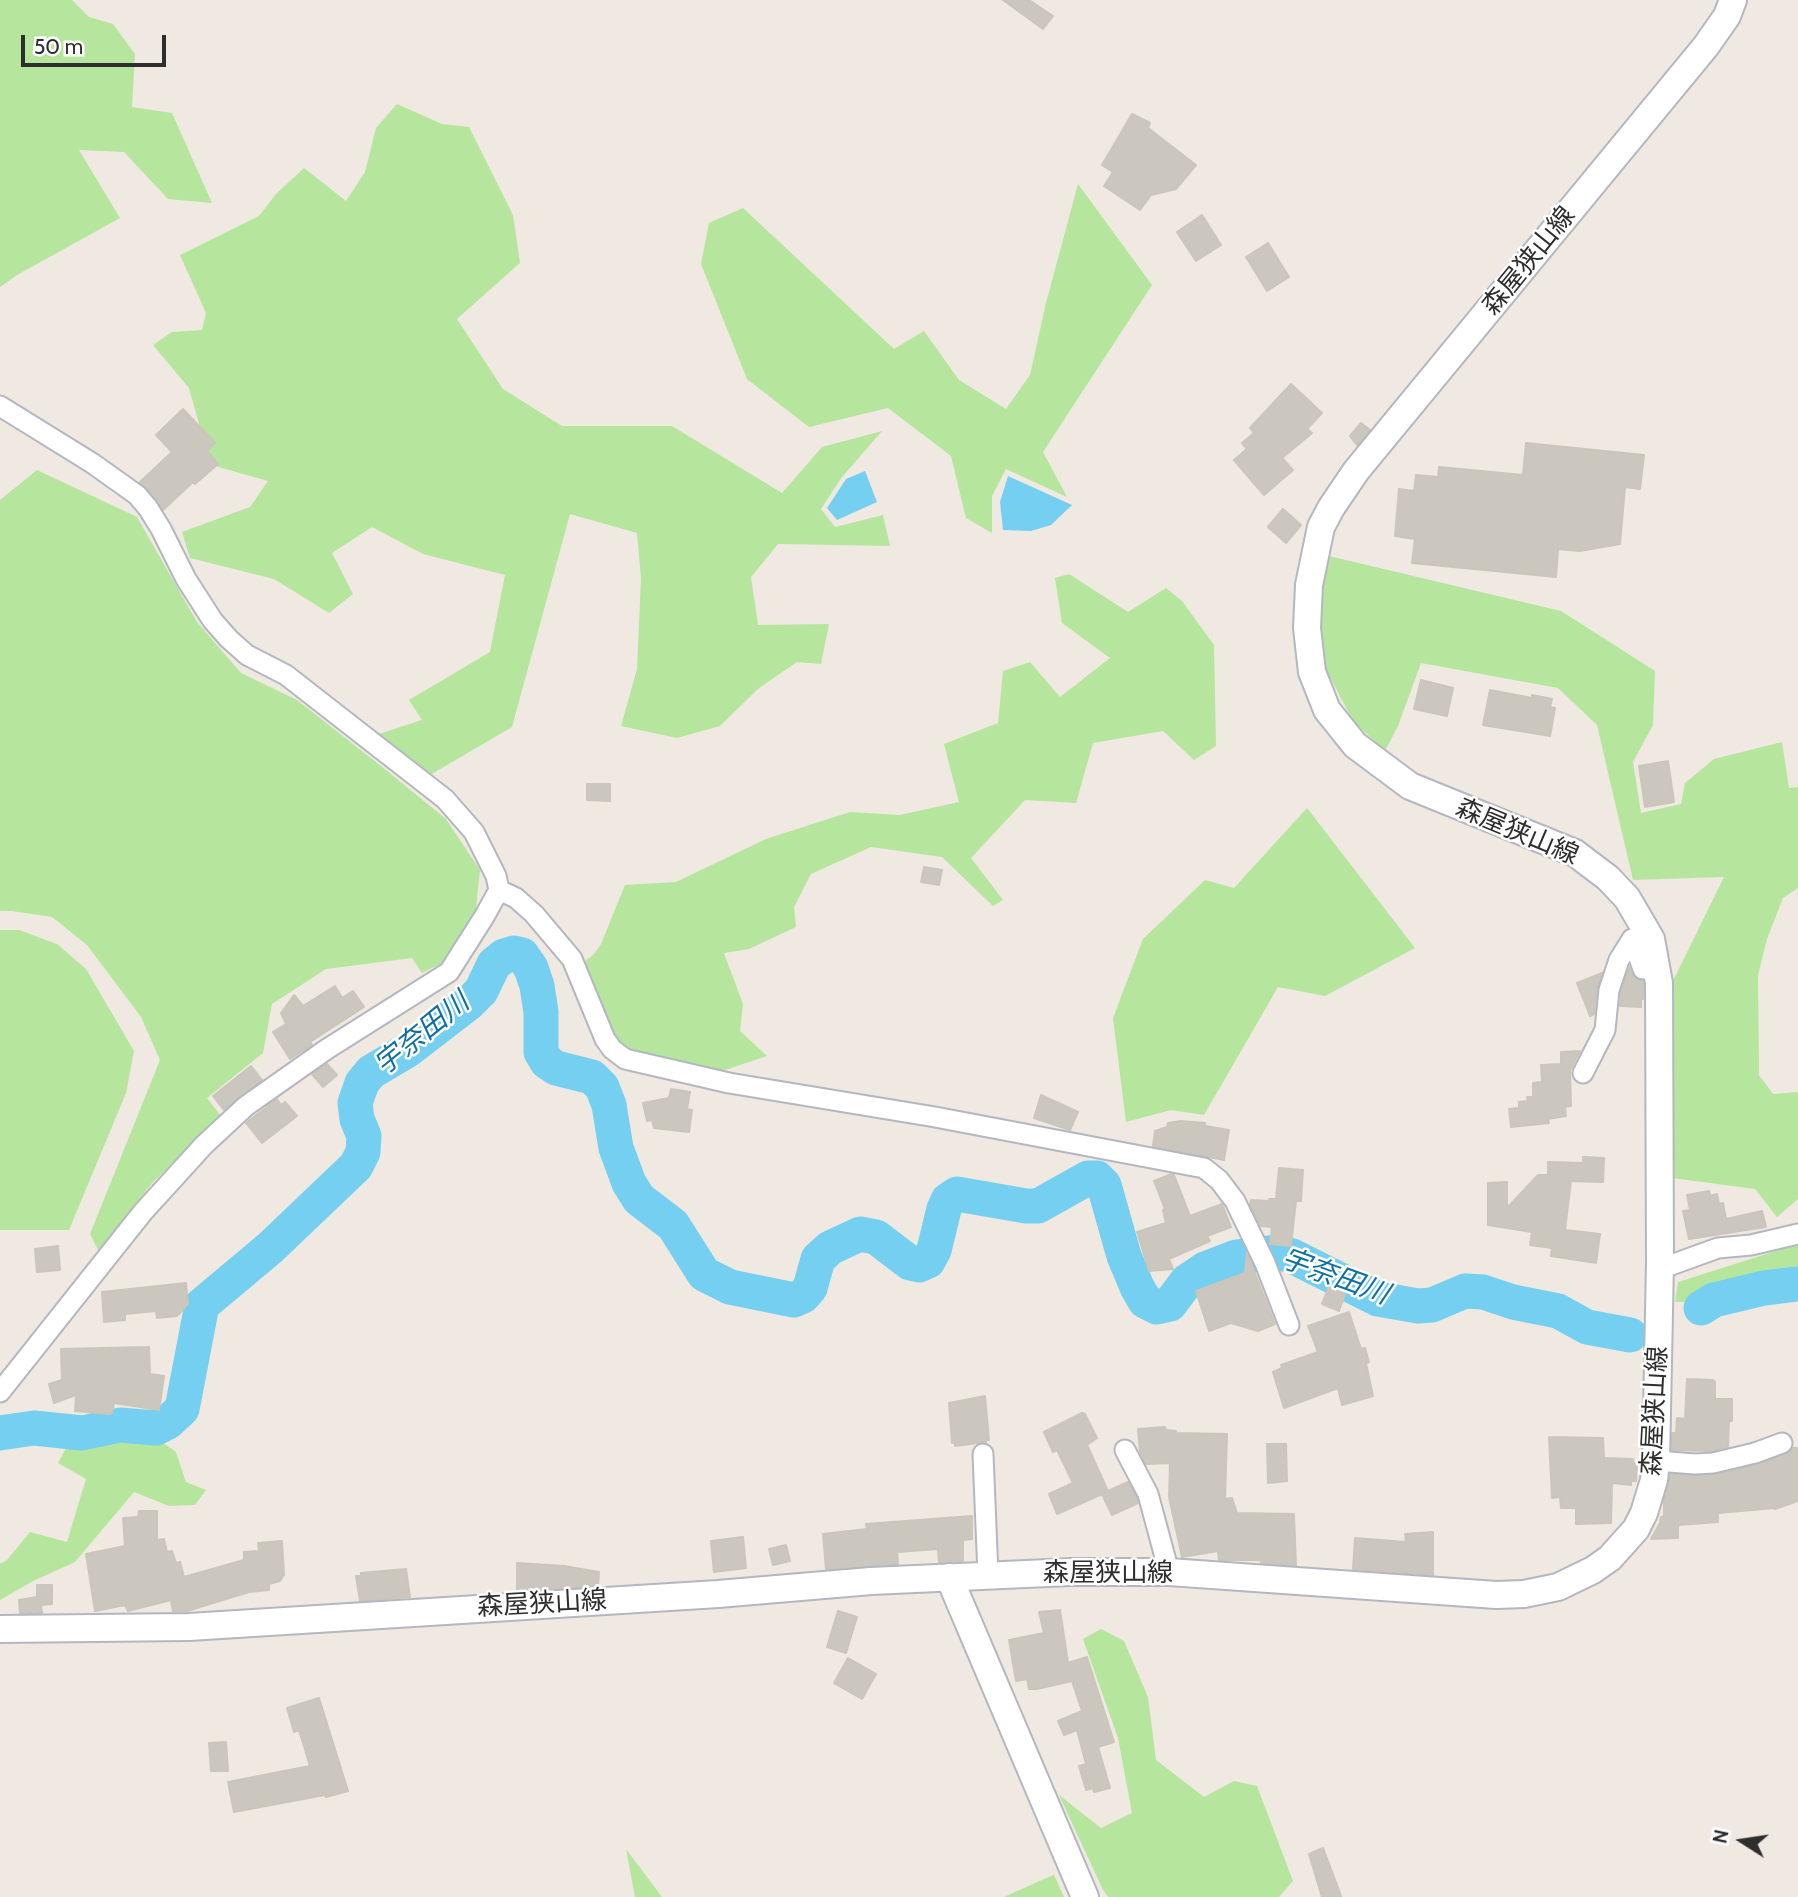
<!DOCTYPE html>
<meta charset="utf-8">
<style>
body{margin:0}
#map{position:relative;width:1798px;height:1897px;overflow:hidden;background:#efe9e1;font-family:Cabin,sans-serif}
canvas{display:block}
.north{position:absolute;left:1707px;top:1806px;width:70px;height:70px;-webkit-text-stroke:5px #fff;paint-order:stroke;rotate:282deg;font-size:19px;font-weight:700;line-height:28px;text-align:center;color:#2e2e2e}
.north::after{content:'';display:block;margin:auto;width:24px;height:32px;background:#2e2e2e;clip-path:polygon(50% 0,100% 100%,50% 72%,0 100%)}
.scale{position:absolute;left:21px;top:35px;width:145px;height:32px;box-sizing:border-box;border:4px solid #2e2e2e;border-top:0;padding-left:9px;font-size:21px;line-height:24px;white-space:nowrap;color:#2e2e2e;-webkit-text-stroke:5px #fff;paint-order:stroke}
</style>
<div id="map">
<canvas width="1798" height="1897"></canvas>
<div class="north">N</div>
<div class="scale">50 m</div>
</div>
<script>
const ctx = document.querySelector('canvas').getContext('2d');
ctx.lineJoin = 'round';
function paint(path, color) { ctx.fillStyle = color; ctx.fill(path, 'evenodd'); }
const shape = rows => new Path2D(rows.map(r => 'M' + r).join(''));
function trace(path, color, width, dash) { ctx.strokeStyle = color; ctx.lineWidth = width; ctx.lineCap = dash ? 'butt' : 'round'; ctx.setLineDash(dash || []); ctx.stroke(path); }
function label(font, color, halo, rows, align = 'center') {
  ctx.font = font + ' Cabin,"Noto Sans JP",sans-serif'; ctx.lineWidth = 5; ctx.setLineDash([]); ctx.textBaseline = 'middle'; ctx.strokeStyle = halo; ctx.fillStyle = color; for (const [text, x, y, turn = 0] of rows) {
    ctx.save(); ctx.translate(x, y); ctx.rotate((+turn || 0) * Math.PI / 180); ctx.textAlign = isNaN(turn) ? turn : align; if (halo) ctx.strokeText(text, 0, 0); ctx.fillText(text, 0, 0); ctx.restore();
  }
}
const green = shape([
 [0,0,72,0,89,17,113,24,135,54,132,107,172,113,212,203,168,199,124,152,79,150,120,218,17,275,0,287],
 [397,104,442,124,469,127,513,215,520,263,457,319,503,389,562,426,672,426,782,493,822,447,882,431,842,477,821,509,835,527,883,515,890,546,778,544,751,577,758,625,829,624,821,664,797,662,759,688,720,726,677,738,621,726,637,669,641,579,637,533,570,514,512,727,430,775,379,734,422,720,409,700,490,652,505,575,423,554,372,527,332,553,353,594,329,613,274,579,190,558,182,532,250,507,268,481,215,466,206,449,189,388,153,345,172,332,202,330,206,313,180,255,259,216,276,194,304,168,346,201,365,172,376,128],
 [1078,184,1152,285,1043,452,1067,497,1006,469,992,496,992,533,966,518,951,456,888,408,809,427,747,379,701,264,709,223,743,208,894,349,924,331,959,380,1006,409,1030,375,1046,303],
 [37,470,137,517,197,622,241,673,297,700,386,770,446,819,480,870,475,918,450,959,422,973,412,958,326,969,272,1004,263,1053,207,1098,221,1116,152,1183,99,1252,90,1234,160,1060,141,1017,87,945,52,917,12,911,0,911,0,500],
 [1329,556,1561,611,1655,671,1653,725,1633,762,1641,813,1681,804,1685,783,1714,759,1782,742,1789,788,1798,787,1798,888,1783,898,1767,939,1758,975,1759,1075,1773,1094,1798,1092,1798,1199,1777,1217,1755,1189,1672,1178,1671,985,1724,877,1633,880,1597,725,1558,688,1421,663,1398,726,1385,751,1353,721,1321,660,1320,592],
 [1069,574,1128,612,1166,588,1182,601,1214,645,1216,746,1194,760,1163,731,1093,743,1076,803,1025,800,971,858,1003,900,993,906,942,857,871,847,811,874,794,907,796,927,749,949,724,953,743,1004,740,1031,767,1056,722,1071,643,1058,625,1051,609,1033,580,965,594,954,601,944,625,885,676,882,766,839,850,812,900,815,959,802,944,744,998,723,1003,671,1030,662,1060,697,1110,658,1062,623,1055,578],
 [1307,808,1415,948,1325,996,1278,987,1204,1115,1171,1110,1126,1122,1113,1018,1143,939,1205,880,1234,888],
 [0,930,19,930,57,944,86,969,134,1051,126,1093,69,1230,0,1230],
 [1798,1244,1798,1292,1783,1288,1715,1302,1675,1302,1678,1282],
 [98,1420,142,1428,176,1452,186,1482,206,1490,195,1505,169,1506,134,1492,75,1562,33,1581,0,1600,0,1564,7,1560,30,1532,67,1542,86,1479,58,1463,80,1422],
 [1101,1629,1124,1641,1148,1697,1156,1760,1204,1797,1234,1781,1257,1786,1293,1881,1279,1897,1108,1897,1103,1890,1059,1795,1101,1828,1132,1813,1118,1738,1083,1639],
 [626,1849,662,1897,635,1897],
 [1054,1875,1064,1897,1004,1897,1053,1875]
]);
const water = shape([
 [865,471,877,502,837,520,827,508,846,479],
 [1008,476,1072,505,1051,525,1031,531,1003,530,1000,502]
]);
const river = shape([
 [1701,1308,1714,1300,1764,1288,1798,1284],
 [0,1433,34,1428,82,1433,120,1425,156,1428,168,1422,182,1409,202,1305,270,1248,356,1166,363,1152,364,1136,357,1119,355,1103,362,1083,371,1072,408,1050,469,1003,481,991,494,964,504,956,514,953,522,955,531,968,537,986,541,1012,541,1052,547,1062,556,1068,592,1077,602,1087,609,1105,616,1148,629,1183,639,1199,673,1225,704,1274,730,1287,794,1300,803,1296,810,1288,818,1259,830,1248,860,1234,876,1237,910,1263,919,1265,928,1261,934,1250,944,1209,948,1200,957,1194,1026,1206,1038,1206,1088,1178,1097,1178,1104,1185,1124,1256,1137,1287,1145,1301,1157,1307,1170,1304,1187,1281,1205,1269,1236,1257,1277,1252,1292,1256,1378,1299,1418,1306,1432,1305,1465,1291,1483,1292,1513,1302,1558,1311,1587,1327,1630,1335]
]);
const building = shape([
 [1003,0,1029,0,1053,16,1043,29,1003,0],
 [1132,114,1150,123,1148,128,1196,165,1176,189,1151,195,1140,210,1104,186,1113,172,1102,165,1132,114],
 [1202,215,1221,245,1196,261,1177,232,1202,215],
 [1268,243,1289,277,1267,291,1246,257,1268,243],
 [1291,384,1322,413,1307,429,1312,433,1282,458,1293,470,1264,495,1234,460,1247,449,1242,443,1254,433,1250,428,1291,384],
 [183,409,215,443,207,451,218,464,195,484,193,482,163,510,140,482,172,452,156,435,183,409],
 [1361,423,1370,430,1357,445,1350,436,1361,423],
 [1526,443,1644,455,1640,489,1625,487,1620,544,1580,551,1558,549,1556,577,1412,563,1415,539,1395,536,1399,489,1414,491,1416,475,1438,477,1439,467,1523,475,1526,443],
 [1283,509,1301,525,1286,543,1268,527,1283,509],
 [1421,680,1453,688,1447,716,1414,709,1421,680],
 [1490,690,1532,698,1532,695,1552,699,1550,707,1555,708,1550,736,1483,725,1490,690],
 [1668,761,1674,802,1645,807,1639,766,1668,761],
 [587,784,610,784,610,801,587,800,587,784],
 [924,867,942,870,939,885,921,882,924,867],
 [1629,968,1635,978,1643,981,1643,999,1641,999,1641,1007,1620,1006,1621,993,1629,968],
 [1602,973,1597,988,1594,1014,1590,1016,1577,983,1602,973],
 [335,986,342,998,353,991,364,1007,310,1042,312,1045,290,1059,273,1032,286,1024,281,1013,294,995,303,1006,335,986],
 [1580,1051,1570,1070,1571,1106,1565,1107,1566,1116,1548,1119,1549,1123,1511,1127,1509,1109,1519,1108,1519,1102,1528,1101,1527,1097,1533,1097,1533,1083,1542,1082,1541,1065,1561,1064,1561,1052,1580,1051],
 [327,1064,337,1075,323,1087,312,1074,327,1064],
 [251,1066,262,1080,224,1110,213,1096,251,1066],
 [671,1089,690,1092,687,1109,692,1110,689,1132,654,1128,652,1120,647,1121,643,1103,669,1098,671,1089],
 [1041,1095,1078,1112,1070,1130,1034,1118,1041,1095],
 [277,1099,281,1105,285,1102,297,1116,262,1143,246,1123,277,1099],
 [1181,1121,1205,1123,1205,1126,1229,1130,1224,1160,1153,1146,1155,1131,1167,1127,1168,1123,1181,1121],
 [1583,1157,1604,1158,1603,1182,1571,1181,1565,1230,1600,1234,1596,1263,1551,1256,1552,1248,1530,1245,1532,1232,1488,1225,1488,1183,1507,1182,1507,1208,1538,1175,1548,1175,1548,1162,1583,1163,1583,1157],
 [1279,1168,1303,1170,1301,1201,1296,1201,1291,1246,1270,1244,1272,1227,1261,1226,1250,1205,1251,1200,1269,1201,1269,1199,1276,1199,1279,1168],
 [1172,1174,1174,1175,1190,1216,1222,1204,1231,1227,1207,1236,1210,1241,1169,1259,1173,1269,1149,1271,1137,1232,1166,1223,1163,1210,1165,1209,1154,1181,1172,1174],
 [1709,1191,1710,1196,1717,1194,1719,1204,1723,1203,1726,1219,1762,1211,1766,1227,1689,1239,1683,1211,1690,1210,1687,1195,1709,1191],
 [58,1246,60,1270,37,1272,35,1249,58,1246],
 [1247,1253,1275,1324,1258,1331,1231,1323,1209,1331,1196,1291,1245,1273,1247,1253],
 [186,1283,188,1304,177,1316,157,1318,156,1311,125,1314,125,1320,104,1322,102,1292,186,1283],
 [1329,1287,1345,1294,1339,1311,1322,1304,1329,1287],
 [1349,1312,1361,1349,1365,1348,1369,1362,1366,1363,1373,1396,1342,1405,1338,1388,1284,1408,1273,1372,1282,1368,1281,1365,1318,1352,1308,1326,1349,1312],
 [149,1347,150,1374,164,1376,159,1410,114,1403,112,1413,109,1414,75,1411,76,1395,54,1403,49,1384,62,1380,61,1349,149,1347],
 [1687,1379,1713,1380,1715,1382,1715,1399,1732,1399,1732,1421,1729,1421,1728,1447,1711,1451,1672,1450,1672,1433,1676,1433,1677,1418,1685,1419,1687,1379],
 [985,1396,989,1440,986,1440,986,1442,955,1446,955,1443,952,1443,949,1403,985,1396],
 [1082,1413,1085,1414,1097,1438,1087,1445,1108,1491,1128,1482,1137,1498,1138,1503,1112,1515,1102,1494,1107,1492,1057,1514,1049,1494,1073,1483,1057,1450,1053,1452,1044,1432,1082,1413],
 [1165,1427,1166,1430,1176,1431,1176,1433,1227,1434,1225,1499,1232,1498,1237,1513,1294,1514,1296,1565,1261,1563,1261,1560,1219,1560,1218,1551,1182,1557,1169,1497,1170,1463,1146,1464,1140,1452,1138,1429,1165,1427],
 [1549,1437,1603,1438,1604,1458,1633,1459,1633,1463,1637,1463,1636,1481,1631,1481,1631,1485,1612,1483,1611,1523,1576,1524,1576,1508,1561,1508,1560,1497,1552,1498,1549,1437],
 [1267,1444,1286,1444,1287,1481,1268,1483,1267,1444],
 [1793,1448,1798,1448,1798,1501,1775,1509,1775,1508,1718,1513,1718,1522,1678,1525,1678,1538,1651,1539,1660,1523,1661,1517,1664,1516,1664,1501,1670,1474,1716,1475,1759,1464,1786,1454,1793,1448],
 [139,1511,157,1511,157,1540,164,1539,167,1552,172,1551,176,1563,180,1562,184,1577,244,1560,244,1552,259,1551,258,1543,282,1541,284,1575,280,1581,269,1584,269,1590,249,1592,187,1611,173,1611,171,1600,128,1611,125,1605,95,1611,86,1554,125,1546,123,1518,138,1517,139,1511],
 [972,1516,972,1539,963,1540,963,1561,939,1562,938,1549,897,1552,898,1564,826,1569,823,1534,867,1529,866,1524,972,1516],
 [1433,1532,1433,1575,1353,1569,1355,1538,1406,1542,1405,1534,1433,1532],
 [743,1537,746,1568,714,1572,711,1541,743,1537],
 [786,1545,790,1561,773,1565,769,1549,786,1545],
 [517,1563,564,1566,599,1572,598,1586,517,1591,517,1563],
 [406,1569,410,1597,360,1601,356,1576,361,1576,361,1573,406,1569],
 [37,1585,52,1585,52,1604,41,1605,42,1613,20,1613,19,1600,37,1597,37,1585],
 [1060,1610,1068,1663,1087,1657,1114,1742,1098,1747,1110,1788,1094,1792,1093,1788,1086,1790,1079,1766,1086,1764,1077,1730,1064,1735,1058,1721,1082,1711,1072,1681,1037,1689,1029,1689,1027,1679,1016,1681,1009,1640,1044,1633,1039,1612,1060,1610],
 [838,1611,857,1617,846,1653,827,1647,838,1611],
 [848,1658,876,1674,862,1699,834,1683,848,1658],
 [319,1698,348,1791,326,1797,325,1795,234,1812,228,1782,310,1766,299,1730,294,1732,287,1708,319,1698],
 [226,1742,228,1771,211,1771,209,1743,226,1742],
 [1323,1848,1340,1893,1341,1897,1322,1897,1309,1854,1323,1848]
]);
const street = shape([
 [0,406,92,463,137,495,148,508,161,529,186,579,213,621,229,639,247,655,286,675,445,799,474,832,496,876,499,890,484,917,449,972,327,1049,246,1106,204,1145,143,1212,0,1392],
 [499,890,516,898,534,914,572,959,605,1039,612,1049,625,1059,729,1083,935,1117,1204,1168,1219,1180,1235,1201,1265,1263,1289,1325],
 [1583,1073,1605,1030,1609,990,1619,960,1632,939,1643,969,1658,969],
 [1660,1269,1718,1248,1751,1245,1798,1234],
 [1125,1450,1148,1494,1169,1572],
 [983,1454,988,1575],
 [1656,1461,1695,1464,1713,1463,1755,1453,1782,1443]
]);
const secondary = shape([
 [949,1577,1085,1897],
 [0,1629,189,1627,718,1594,871,1581,1070,1572,1169,1572,1496,1595,1524,1594,1558,1587,1593,1570,1610,1558,1636,1529,1644,1513,1654,1480,1656,1461,1660,1262,1659,983,1651,939,1627,898,1608,878,1575,853,1410,786,1355,745,1327,710,1312,672,1307,628,1309,585,1321,527,1331,508,1356,471,1706,46,1727,16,1733,0]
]);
const streetNames = [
 ["森屋狭山線",1529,261,-51],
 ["森屋狭山線",1517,832,23],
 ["森屋狭山線",1655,1411,-87],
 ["森屋狭山線",1108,1573],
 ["森屋狭山線",542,1604,-3]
];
const waterNames = [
 ["宇奈田川",422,1034,-39],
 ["宇奈田川",1335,1277,20]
];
paint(green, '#b6e59e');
paint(water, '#75cff0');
trace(river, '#75cff0', 35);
paint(building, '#cbc7bf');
trace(building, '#cbc5ba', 2);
trace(street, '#b4b7c1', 23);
trace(secondary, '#b4b7c1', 30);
trace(street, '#fff', 19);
trace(secondary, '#fff', 26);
label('26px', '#2e2e2e', '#fff', streetNames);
label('italic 28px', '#0d6fa3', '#fff', waterNames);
</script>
